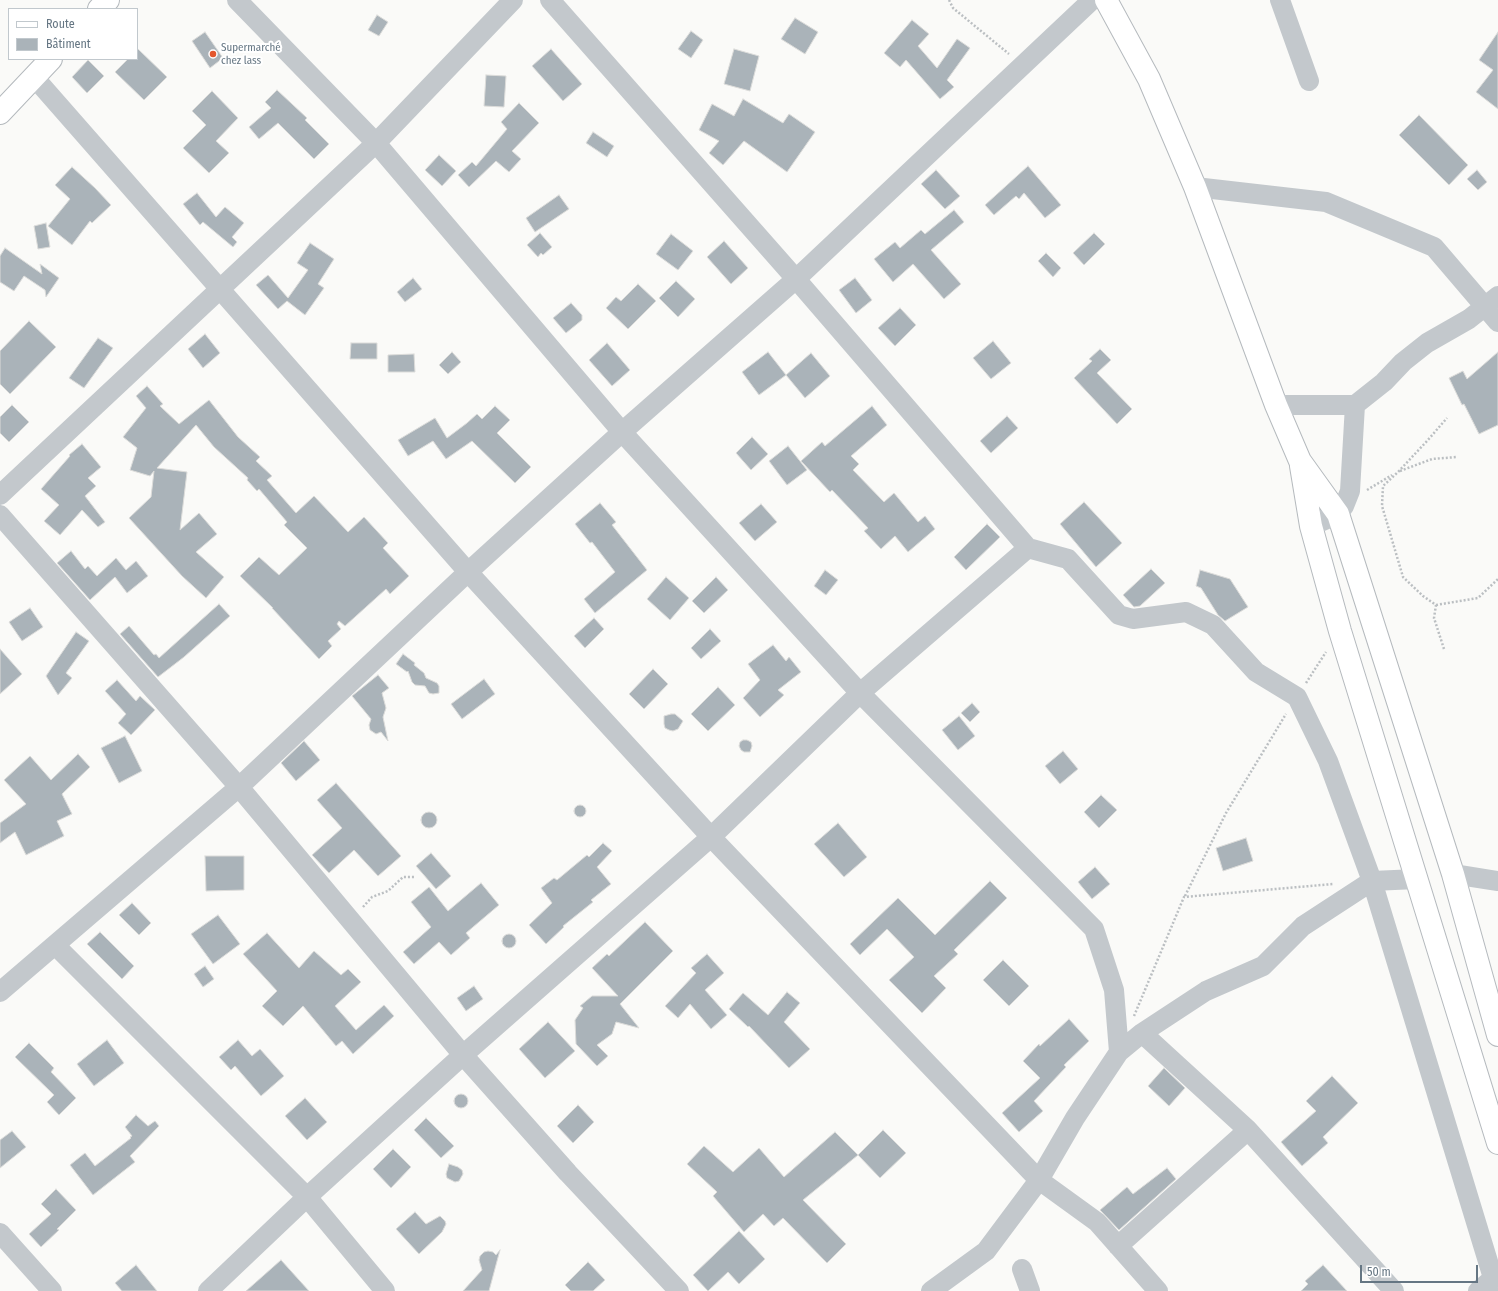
<!DOCTYPE html>
<meta charset="utf-8">
<style>
body{margin:0}
#map{position:relative;width:1498px;height:1291px;overflow:hidden;background:#fafaf8;font-family:"Fira Sans Condensed",sans-serif}
canvas{display:block}
.legend{position:absolute;left:8px;top:8px;width:130px;height:52px;box-sizing:border-box;background:#fff;border:1px solid #c1c8cd;margin:0;padding:5px 7px;list-style:none;font-size:12px;color:#657683}
.legend li{display:flex;align-items:center;gap:8px;height:20px}
.legend b{width:20px;border:1px solid #c1c8cd}
.scale{position:absolute;left:1360px;top:1265px;width:118px;height:18px;box-sizing:border-box;border:2px solid #657683;border-top:0;padding-left:5px;font-size:12px;line-height:14px;white-space:nowrap;color:#657683;-webkit-text-stroke:3px #fff;paint-order:stroke}
</style>
<div id="map">
<canvas width="1498" height="1291"></canvas>
<ul class="legend">
<li><b style="height:5px;background:#fff"></b>Route</li>
<li><b style="height:11px;background:#aab3b9"></b>Bâtiment</li>
</ul>
<div class="scale">50 m</div>
</div>
<script>
const ctx = document.querySelector('canvas').getContext('2d');
ctx.lineJoin = 'round';
function paint(path, color) { ctx.fillStyle = color; ctx.fill(path, 'evenodd'); }
const shape = rows => new Path2D(rows.map(r => 'M' + r).join(''));
function trace(path, color, width, dash) { ctx.strokeStyle = color; ctx.lineWidth = width; ctx.lineCap = dash ? 'butt' : 'round'; ctx.setLineDash(dash || []); ctx.stroke(path); }
function label(font, color, halo, rows, align = 'center') {
  ctx.font = font + ' "Fira Sans Condensed",sans-serif'; ctx.lineWidth = 4; ctx.setLineDash([]); ctx.textBaseline = 'middle'; ctx.strokeStyle = halo; ctx.fillStyle = color; for (const [text, x, y, turn = 0] of rows) {
    ctx.save(); ctx.translate(x, y); ctx.rotate((+turn || 0) * Math.PI / 180); ctx.textAlign = isNaN(turn) ? turn : align; if (halo) ctx.strokeText(text, 0, 0); ctx.fillText(text, 0, 0); ctx.restore();
  }
}
const building = shape([
 [377,15,388,22,379,36,368,30,377,15],
 [795,18,818,32,805,54,781,39,795,18],
 [912,20,929,34,918,46,937,68,957,39,970,48,947,80,954,87,940,99,906,60,900,67,884,53,912,20],
 [691,31,703,40,691,58,678,49,691,31],
 [205,32,223,58,210,68,192,41,205,32],
 [1498,32,1498,109,1476,92,1493,70,1479,60,1498,32],
 [137,48,167,77,144,100,115,72,128,59,137,59,137,48],
 [551,49,582,84,563,101,532,66,551,49],
 [734,49,759,56,750,91,724,84,734,49],
 [88,60,104,76,87,93,72,77,88,60],
 [486,75,506,76,504,107,484,106,486,75],
 [277,90,307,118,305,120,329,144,314,159,278,123,259,139,249,127,271,108,265,102,277,90],
 [212,91,238,118,216,141,229,153,209,173,183,148,206,125,192,111,212,91],
 [743,99,783,123,789,114,815,132,787,172,744,141,723,165,709,153,719,141,699,130,712,104,734,116,743,99],
 [519,103,539,123,512,151,521,159,509,172,496,161,469,187,458,175,472,162,476,166,507,129,501,122,519,103],
 [1419,115,1468,165,1449,185,1399,135,1419,115],
 [593,132,614,146,607,157,586,143,593,132],
 [439,155,456,171,442,186,425,170,439,155],
 [1028,166,1061,205,1045,218,1024,193,1019,199,1016,196,994,215,985,205,1028,166],
 [72,167,95,188,111,205,92,223,90,221,72,245,48,226,70,199,55,185,72,167],
 [936,170,960,196,945,209,921,184,936,170],
 [1477,170,1487,182,1478,190,1467,179,1477,170],
 [197,193,216,217,225,207,244,223,232,237,237,242,233,247,203,222,200,225,183,204,197,193],
 [559,195,569,209,535,232,526,218,559,195],
 [954,210,964,222,931,250,961,284,944,299,913,264,893,282,874,259,895,242,900,248,921,230,925,234,954,210],
 [46,223,50,247,38,249,34,226,46,223],
 [540,233,552,247,543,255,541,253,538,257,527,245,540,233],
 [1094,233,1105,244,1084,265,1073,253,1094,233],
 [671,234,693,251,678,270,656,254,671,234],
 [724,241,748,268,731,284,707,257,724,241],
 [310,243,334,259,318,284,324,288,305,315,287,301,278,309,256,285,268,275,288,298,308,270,297,263,310,243],
 [5,248,42,274,40,264,59,278,46,297,45,290,24,276,14,291,0,282,0,256,5,248],
 [1046,253,1061,268,1053,277,1038,261,1046,253],
 [413,278,422,289,405,302,397,292,413,278],
 [855,278,872,300,856,313,839,290,855,278],
 [676,281,695,299,678,317,659,298,676,281],
 [638,284,656,301,628,329,606,308,616,297,621,301,638,284],
 [571,303,582,315,582,320,566,333,553,318,571,303],
 [900,308,916,325,895,346,878,328,900,308],
 [29,321,56,347,10,394,0,384,0,351,29,321],
 [205,334,220,353,203,368,188,349,205,334],
 [98,338,113,348,84,388,69,378,98,338],
 [993,341,1011,363,991,379,973,358,993,341],
 [351,343,377,343,377,359,350,359,351,343],
 [607,343,630,370,612,386,589,360,607,343],
 [1100,349,1111,360,1097,373,1132,409,1117,424,1074,378,1092,361,1089,359,1100,349],
 [452,352,461,362,448,374,439,365,452,352],
 [768,352,786,375,759,395,742,372,768,352],
 [1498,352,1498,425,1479,434,1464,404,1462,405,1449,378,1463,371,1467,379,1498,352],
 [811,353,830,376,805,398,786,375,811,353],
 [414,354,415,372,388,372,388,355,414,354],
 [147,386,163,404,160,406,179,424,209,400,238,437,260,457,256,461,272,476,267,480,296,513,314,496,348,532,364,517,388,543,383,548,409,576,390,594,386,589,345,626,339,621,337,624,341,629,328,641,332,646,319,659,272,608,273,608,240,576,259,557,279,575,307,548,284,525,287,522,259,489,257,491,247,480,248,478,214,447,196,425,157,468,187,472,180,530,199,513,217,534,196,552,224,577,206,598,182,576,129,518,151,497,154,471,150,476,130,470,137,448,123,437,146,408,136,396,147,386],
 [12,405,29,422,9,442,0,433,0,417,12,405],
 [495,406,510,420,497,433,531,467,515,483,472,441,446,459,433,441,408,456,398,440,435,418,447,438,467,423,477,414,482,419,495,406],
 [872,406,887,425,851,456,859,464,853,470,884,502,894,493,918,522,925,516,935,529,908,552,895,536,881,549,864,531,868,528,832,490,830,492,801,461,822,442,825,446,872,406],
 [1007,416,1018,428,991,453,980,441,1007,416],
 [752,437,768,454,751,470,736,453,752,437],
 [82,444,101,467,88,478,96,486,85,496,105,522,98,527,82,510,60,535,44,521,59,505,41,489,70,456,69,455,82,444],
 [788,446,807,470,787,485,769,461,788,446],
 [1084,502,1122,543,1096,567,1060,524,1084,502],
 [600,503,616,522,612,525,647,570,595,613,584,599,615,572,592,542,590,543,575,524,600,503],
 [761,504,777,522,755,541,739,523,761,504],
 [987,524,1000,537,966,570,954,557,987,524],
 [71,551,85,569,88,566,97,576,116,558,126,570,136,561,148,576,127,593,115,577,90,600,57,563,71,551],
 [1151,569,1165,583,1140,606,1134,607,1123,595,1151,569],
 [825,570,838,580,826,595,814,586,825,570],
 [1200,570,1230,579,1248,607,1225,621,1218,615,1201,588,1196,586,1200,570],
 [666,577,689,598,670,620,647,599,666,577],
 [716,577,728,590,704,613,692,601,716,577],
 [219,604,230,616,184,657,158,677,120,634,129,626,154,655,156,654,159,658,219,604],
 [30,608,43,627,22,641,9,622,30,608],
 [594,618,604,629,585,648,574,636,594,618],
 [710,629,721,641,701,659,691,648,710,629],
 [76,632,89,641,66,673,72,678,58,695,46,676,76,632],
 [773,645,786,661,789,657,801,672,778,690,784,695,760,717,743,698,760,680,748,664,773,645],
 [0,649,22,674,0,694,0,649],
 [403,654,415,663,414,665,424,673,426,678,437,683,439,686,439,693,433,694,429,693,425,686,415,685,412,682,408,671,407,672,396,664,403,654],
 [653,669,668,684,644,709,629,694,653,669],
 [378,675,389,688,382,693,386,708,383,717,388,741,381,732,376,734,370,730,369,725,371,719,352,696,378,675],
 [484,679,495,694,462,719,451,704,484,679],
 [117,680,136,701,140,696,155,710,131,735,118,723,126,714,105,691,117,680],
 [718,687,735,705,708,731,691,714,718,687],
 [972,703,980,712,970,722,961,713,972,703],
 [671,714,675,714,683,721,678,729,673,731,669,730,665,728,664,724,664,716,671,714],
 [959,716,975,736,958,750,942,730,959,716],
 [125,736,142,771,119,783,101,748,125,736],
 [743,740,747,740,751,742,752,746,750,752,744,752,741,750,739,746,740,742,743,740],
 [304,741,320,760,296,781,281,763,304,741],
 [1063,751,1078,769,1060,784,1045,766,1063,751],
 [78,754,90,767,62,794,72,814,57,821,64,836,26,855,15,832,0,843,0,823,26,804,4,780,30,756,51,780,78,754],
 [336,783,401,856,378,876,354,850,329,873,312,855,342,828,317,800,336,783],
 [1101,795,1117,810,1099,828,1084,812,1101,795],
 '574 811a6 6 0 1 1 12 0a6 6 0 1 1-12 0Z',
 '421 820a8 8 0 1 1 16 0a8 8 0 1 1-16 0Z',
 [838,823,867,857,844,877,814,844,838,823],
 [1246,838,1253,861,1223,871,1216,848,1246,838],
 [603,843,612,851,597,867,611,884,591,900,593,902,563,926,564,927,546,944,529,925,552,903,541,888,554,878,557,880,587,855,589,857,603,843],
 [431,853,451,876,436,889,416,866,431,853],
 [205,856,244,856,244,890,206,891,205,856],
 [1095,867,1110,884,1092,899,1078,882,1095,867],
 [990,881,1007,898,954,950,958,954,934,976,946,988,922,1013,889,980,914,957,887,929,860,955,850,944,898,898,935,935,990,881],
 [481,883,499,905,466,933,470,938,451,955,439,942,414,964,403,952,431,927,411,902,429,887,448,911,481,883],
 [132,903,151,923,139,935,119,915,132,903],
 [218,915,240,944,213,964,191,934,218,915],
 [645,922,673,951,620,1004,639,1028,616,1022,612,1034,597,1045,608,1056,597,1066,576,1044,575,1020,583,1008,580,1006,592,996,618,996,592,968,607,954,609,956,645,922],
 [100,932,134,966,122,979,87,944,100,932],
 [267,933,299,968,314,951,341,975,348,969,361,982,335,1006,356,1030,384,1005,394,1016,353,1054,342,1041,336,1046,303,1006,283,1026,262,1006,277,991,243,954,267,933],
 '502 941a7 7 0 1 1 14 0a7 7 0 1 1-14 0Z',
 [707,954,724,973,705,990,727,1015,711,1029,690,1004,678,1018,665,1006,696,973,691,968,707,954],
 [1003,960,1029,986,1009,1006,983,980,1003,960],
 [205,966,214,979,203,987,194,974,205,966],
 [474,986,483,999,466,1011,457,998,474,986],
 [787,992,800,1003,784,1022,810,1049,789,1068,749,1026,748,1027,729,1009,743,993,768,1015,787,992],
 [1069,1019,1089,1041,1064,1065,1066,1067,1034,1101,1043,1111,1019,1132,1002,1113,1040,1078,1023,1061,1039,1044,1040,1046,1069,1019],
 [548,1022,575,1051,545,1078,519,1049,548,1022],
 [107,1040,124,1063,94,1086,77,1064,107,1040],
 [238,1040,252,1056,260,1049,284,1076,261,1096,235,1066,231,1070,219,1057,238,1040],
 [29,1043,54,1068,51,1072,76,1098,59,1115,47,1102,54,1095,15,1057,29,1043],
 [1164,1068,1185,1088,1169,1106,1148,1086,1164,1068],
 [1332,1076,1358,1103,1323,1137,1328,1143,1302,1166,1281,1142,1316,1111,1306,1101,1332,1076],
 '454 1101a7 7 0 1 1 14 0a7 7 0 1 1-14 0Z',
 [305,1098,327,1122,307,1140,285,1116,305,1098],
 [578,1105,594,1122,573,1143,557,1126,578,1105],
 [136,1115,148,1126,155,1121,159,1126,130,1156,135,1162,93,1195,70,1165,85,1153,95,1166,131,1138,130,1137,132,1136,125,1127,136,1115],
 [426,1118,454,1146,441,1158,414,1130,426,1118],
 [883,1130,906,1153,880,1178,858,1155,883,1130],
 [12,1131,26,1147,0,1168,0,1140,12,1131],
 [835,1132,858,1155,803,1200,846,1244,827,1263,783,1218,774,1226,763,1214,744,1232,713,1196,717,1192,687,1164,704,1146,733,1172,759,1148,784,1177,835,1132],
 [393,1149,411,1167,391,1188,373,1169,393,1149],
 [449,1164,458,1167,462,1170,463,1174,459,1181,455,1182,447,1178,446,1174,449,1164],
 [1167,1168,1176,1179,1119,1230,1100,1210,1127,1187,1133,1194,1167,1168],
 [56,1189,76,1210,57,1229,59,1230,41,1247,29,1234,51,1214,41,1204,56,1189],
 [415,1212,426,1224,440,1216,445,1221,446,1224,442,1232,419,1254,396,1229,415,1212],
 [739,1231,765,1259,739,1284,728,1272,708,1291,693,1275,739,1231],
 [500,1250,489,1291,463,1291,482,1270,479,1260,480,1256,484,1252,488,1251,493,1252,496,1255,500,1250],
 [281,1260,309,1291,246,1291,281,1260],
 [588,1262,605,1280,593,1291,571,1291,565,1285,588,1262],
 [136,1265,157,1291,122,1291,115,1283,136,1265],
 [1323,1265,1347,1291,1301,1291,1308,1284,1305,1281,1323,1265]
]);
const path = shape([
 [949,0,953,8,1009,54],
 [1400,471,1432,459,1457,457],
 [1367,490,1392,475],
 [1436,605,1478,598,1498,579],
 [1444,649,1434,618,1436,605,1423,596,1403,577,1382,506,1383,486,1398,472,1427,441,1447,418],
 [1306,683,1326,652],
 [1185,896,1226,813,1286,714],
 [363,907,372,897,388,891,403,877,414,877],
 [1134,1016,1184,897,1333,884]
]);
const minor = shape([
 [237,0,376,143,622,432,860,693,1094,929,1114,990,1119,1052],
 [550,0,796,279,1028,548,1068,559,1119,615,1133,619,1186,612,1213,625,1256,672,1297,697,1328,761,1372,881,1497,1291],
 [1280,0,1309,81],
 [34,77,468,572,711,837,1039,1180,1097,1222,1158,1291],
 [1195,187,1326,202,1434,247,1498,322],
 [1276,405,1355,405,1384,382,1403,362,1427,343,1469,319,1498,296],
 [0,495,376,143,513,0],
 [0,515,239,787,463,1055,568,1173,679,1291],
 [1311,526,1338,514,1344,506,1350,491,1355,405],
 [1453,874,1498,881],
 [55,945,307,1197,385,1291],
 [0,992,239,787,468,572,622,432,796,279,1092,0],
 [1142,1033,1248,1130],
 [0,1233,52,1291],
 [1118,1246,1248,1130,1394,1291],
 [1022,1269,1030,1291],
 [208,1291,307,1197,463,1055,711,837,860,693,1028,548],
 [931,1291,986,1251,1039,1180,1075,1118,1119,1052,1142,1033,1206,991,1263,966,1303,926,1372,881,1417,879],
 [1478,1291,1498,1274]
]);
const major = shape([
 [1106,0,1149,79,1195,187,1276,405,1300,461,1338,514,1453,874,1498,1035],
 [1301,466,1311,526,1340,631,1498,1143]
]);
const highway = shape([
 [99,9,108,0],
 [0,113,51,59]
]);
const markers = [
 [213,54,4,"#e4572e"]
];
const poiNames = [
 ["Supermarché",221,48],
 ["chez lass",221,61]
];
paint(building, '#aab3b9');
trace(building, '#dcdcda', 1);
trace(major, '#b5babe', 24);
trace(highway, '#b4b9bd', 24);
trace(path, '#bbbfc2', 2.5, [2, 2]);
trace(minor, '#c3c8cc', 20);
trace(major, '#fff', 22);
trace(highway, '#fff', 22);
for (const [x, y, r, color] of markers) { const dot = new Path2D(); dot.arc(x, y, r, 0, 2 * Math.PI); ctx.fillStyle = color; ctx.fill(dot); trace(dot, '#fff', 1.5); }
label('11px', '#657683', '#fff', poiNames, 'left');
</script>
